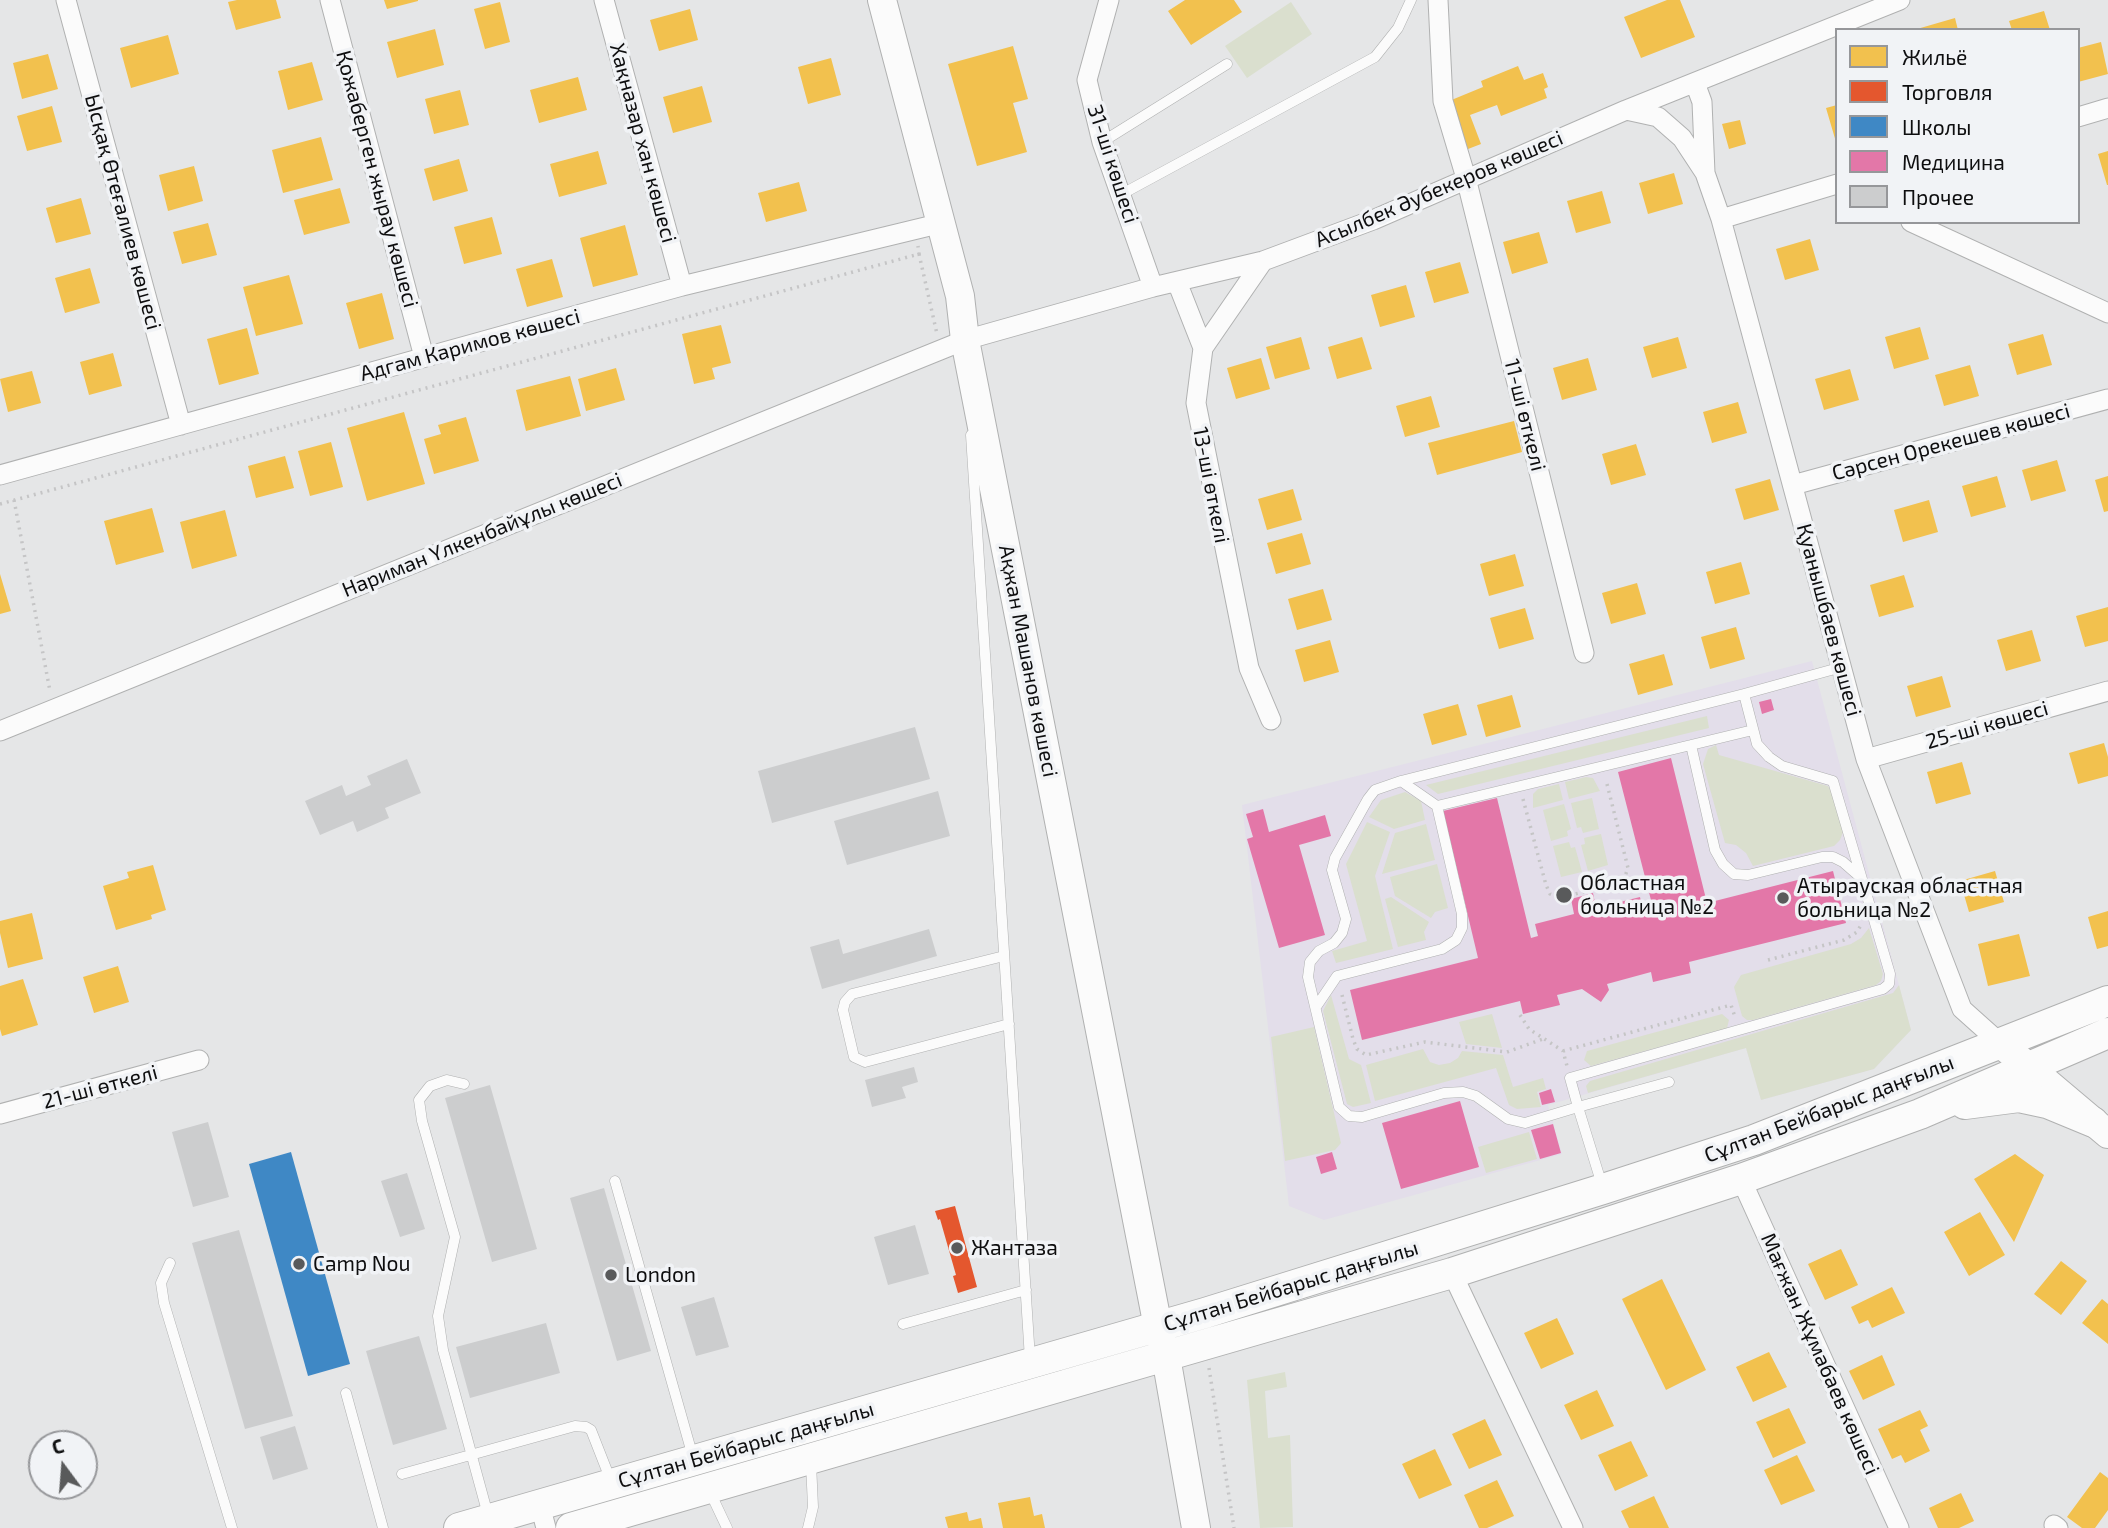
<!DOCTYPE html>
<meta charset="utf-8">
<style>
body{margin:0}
#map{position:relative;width:2108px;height:1528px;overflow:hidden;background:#e5e6e7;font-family:"Exo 2",sans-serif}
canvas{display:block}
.legend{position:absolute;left:1835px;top:28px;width:245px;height:196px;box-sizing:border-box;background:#f1f3f6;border:2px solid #96979a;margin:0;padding:9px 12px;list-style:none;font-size:21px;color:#0e0e0f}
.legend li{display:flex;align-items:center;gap:14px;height:35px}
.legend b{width:35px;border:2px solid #96979a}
.north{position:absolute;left:28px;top:1430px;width:70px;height:70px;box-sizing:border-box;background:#f1f3f6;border:2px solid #96979a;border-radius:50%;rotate:344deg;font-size:19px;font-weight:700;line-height:28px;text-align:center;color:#0e0e0f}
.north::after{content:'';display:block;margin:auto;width:24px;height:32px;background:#595a5b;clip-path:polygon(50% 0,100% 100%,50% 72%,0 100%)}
</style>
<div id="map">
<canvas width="2108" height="1528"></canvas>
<ul class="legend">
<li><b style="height:19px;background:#f2c14e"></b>Жильё</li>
<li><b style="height:19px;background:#e4572e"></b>Торговля</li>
<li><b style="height:19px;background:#3f88c5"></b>Школы</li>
<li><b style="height:19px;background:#e377a8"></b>Медицина</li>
<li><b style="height:19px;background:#cccdce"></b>Прочее</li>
</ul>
<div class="north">С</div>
</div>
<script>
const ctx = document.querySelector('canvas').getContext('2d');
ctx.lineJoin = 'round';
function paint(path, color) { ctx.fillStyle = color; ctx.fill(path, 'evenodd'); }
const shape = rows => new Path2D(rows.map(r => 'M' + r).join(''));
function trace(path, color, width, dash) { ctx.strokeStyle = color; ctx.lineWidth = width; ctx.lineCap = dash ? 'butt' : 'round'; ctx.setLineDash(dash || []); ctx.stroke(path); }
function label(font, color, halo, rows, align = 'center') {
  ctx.font = font + ' "Exo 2",sans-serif'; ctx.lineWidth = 7; ctx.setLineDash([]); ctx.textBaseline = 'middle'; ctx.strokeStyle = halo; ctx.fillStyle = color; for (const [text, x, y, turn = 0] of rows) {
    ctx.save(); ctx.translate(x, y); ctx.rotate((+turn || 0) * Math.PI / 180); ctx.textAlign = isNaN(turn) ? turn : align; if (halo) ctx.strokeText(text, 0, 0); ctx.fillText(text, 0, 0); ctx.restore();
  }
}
const medical = shape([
 [1812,661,1911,1030,1874,1069,1761,1100,1746,1048,1548,1105,1562,1154,1324,1220,1289,1206,1242,805]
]);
const green = shape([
 [1291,2,1312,34,1247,78,1225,46],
 [1707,716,1709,728,1438,794,1426,785],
 [1716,745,1719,755,1828,786,1832,793,1843,832,1840,840,1834,846,1753,866,1746,853,1736,845,1725,843,1703,764,1708,749],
 [1586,777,1593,778,1600,791,1569,799,1565,782],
 [1559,784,1563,800,1533,808,1533,794,1538,789],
 [1405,792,1421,801,1425,820,1394,829,1369,817,1381,800],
 [1592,798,1599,829,1583,833,1581,827,1577,828,1571,803],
 [1564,804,1571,829,1567,831,1568,836,1551,841,1543,810],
 [1367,822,1390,832,1375,876,1393,949,1336,963,1332,951,1367,941,1346,864],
 [1426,824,1435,860,1382,874,1395,833],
 [1601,834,1608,865,1588,871,1581,845,1585,844,1584,838],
 [1569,842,1571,848,1575,847,1582,872,1561,877,1553,846],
 [1437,864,1448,908,1435,912,1431,918,1395,896,1390,877],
 [1391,897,1429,922,1424,932,1426,940,1398,947,1385,899],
 [1869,928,1883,974,1881,981,1876,985,1753,1020,1747,1020,1742,1016,1734,987,1741,975,1851,944,1861,938],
 [1899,985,1911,1030,1874,1069,1761,1100,1746,1048,1588,1093,1586,1086,1590,1081,1893,993],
 [1331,995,1349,1059,1361,1065,1371,1103,1353,1107,1347,1104,1323,1011],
 [1492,1014,1502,1048,1466,1044,1459,1022],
 [1722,1014,1729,1020,1727,1028,1591,1066,1584,1060,1587,1051],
 [1314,1027,1341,1143,1335,1150,1285,1161,1271,1037],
 [1423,1049,1430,1062,1439,1065,1450,1063,1458,1058,1462,1051,1503,1055,1513,1087,1543,1078,1546,1089,1537,1092,1541,1107,1517,1109,1509,1105,1496,1068,1375,1101,1366,1065],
 [1529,1132,1537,1159,1486,1173,1478,1147],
 [1285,1372,1287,1387,1265,1391,1268,1438,1290,1435,1293,1527,1260,1528,1247,1380]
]);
const homes = shape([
 [237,0,276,0,281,18,236,30,228,2],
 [384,0,418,0,418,1,387,9],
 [1185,0,1234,0,1242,12,1191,45,1168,11],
 [1667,0,1680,0,1695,37,1641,58,1624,17],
 [500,2,510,42,485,49,474,9],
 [690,9,698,40,659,51,650,20],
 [2044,11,2050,30,2012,30,2009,21],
 [1955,18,1958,30,1917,30,1917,29],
 [435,29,444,65,397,78,387,42],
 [168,35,179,74,131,88,120,48],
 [2101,42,2108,74,2078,82,2078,48],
 [1013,46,1028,99,1013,103,1027,152,977,166,948,64],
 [48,54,58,89,22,99,13,63],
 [831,58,841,95,808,104,798,67],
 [312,62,323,100,288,110,278,71],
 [1518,66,1524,80,1543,73,1548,87,1544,89,1547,98,1501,116,1497,105,1470,115,1481,144,1468,149,1449,101,1483,87,1481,81],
 [578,77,587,110,539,123,530,90],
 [702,86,712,122,673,133,663,97],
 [460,90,469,125,434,134,425,99],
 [1837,105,1837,142,1836,142,1826,108],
 [52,106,62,142,27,151,17,116],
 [1740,120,1746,144,1729,149,1722,124],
 [321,137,333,180,283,193,272,150],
 [598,151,607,184,559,197,550,164],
 [2108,151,2108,185,2107,185,2098,154],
 [459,159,468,191,433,201,424,169],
 [194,166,203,201,168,211,159,175],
 [1674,173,1683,204,1648,214,1639,183],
 [799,182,807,211,766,222,758,193],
 [340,188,350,223,304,235,294,200],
 [1602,191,1611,223,1576,233,1567,201],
 [81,198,91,234,56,243,46,208],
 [492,217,502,254,464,264,454,227],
 [208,223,217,255,182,264,173,232],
 [625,225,638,275,593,287,580,238],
 [1539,232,1548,263,1512,274,1503,242],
 [1810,239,1819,270,1785,280,1776,249],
 [552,259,563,297,527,307,516,269],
 [1460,262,1469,293,1434,303,1425,272],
 [90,268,100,303,65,313,55,278],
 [289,275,303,324,256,336,243,287],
 [1406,285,1415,317,1380,327,1371,295],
 [382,293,394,339,359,349,346,303],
 [721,325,731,363,712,368,715,379,694,384,682,334],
 [1920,327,1929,359,1894,369,1885,337],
 [247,328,259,374,219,385,207,339],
 [2043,334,2052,365,2017,375,2008,344],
 [1301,337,1310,369,1275,379,1266,347],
 [1362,337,1372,369,1337,379,1328,347],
 [1678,337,1687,368,1652,378,1643,347],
 [113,353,122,386,89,395,80,362],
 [1261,358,1270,389,1236,399,1227,368],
 [1588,358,1597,390,1562,400,1553,368],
 [1970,365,1979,396,1944,406,1935,375],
 [616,368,625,400,586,411,578,379],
 [1850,369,1859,400,1824,410,1815,379],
 [32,371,41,403,8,412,0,379],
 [570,376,581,416,526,431,516,390],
 [1431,396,1440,427,1405,437,1396,406],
 [1738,402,1747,433,1712,443,1703,412],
 [404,412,425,484,367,501,347,428],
 [466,417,479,461,434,474,424,439,441,434,438,425],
 [1514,421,1522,452,1437,475,1428,443],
 [331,442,343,487,310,496,298,451],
 [1636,444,1646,475,1611,485,1602,454],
 [285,456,294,488,256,498,248,466],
 [2057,460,2066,491,2031,501,2022,470],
 [1997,476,2006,507,1971,517,1962,486],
 [2108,476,2108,511,2104,512,2095,480],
 [1770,479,1779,510,1744,520,1735,489],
 [1293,489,1302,520,1267,530,1258,499],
 [1929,500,1938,532,1903,542,1894,510],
 [152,508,164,552,116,565,104,521],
 [225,510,237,556,192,569,180,522],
 [1302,533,1311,564,1276,574,1267,543],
 [1515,554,1524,586,1489,596,1480,564],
 [1741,562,1750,594,1715,604,1706,572],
 [0,574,11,611,0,614],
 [1904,575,1914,607,1879,617,1870,585],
 [1637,583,1646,614,1611,624,1602,593],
 [1323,589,1332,620,1297,630,1288,599],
 [2108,607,2108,641,2085,647,2076,616],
 [1525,608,1534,639,1499,649,1490,618],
 [1736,627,1745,659,1710,669,1701,637],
 [2032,630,2041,661,2006,671,1997,640],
 [1330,640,1339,672,1304,682,1295,650],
 [1664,654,1673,685,1638,695,1629,664],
 [1942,676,1951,707,1916,717,1907,686],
 [1512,695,1521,727,1486,737,1477,705],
 [1458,704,1467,735,1432,745,1423,714],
 [2104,743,2108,757,2108,776,2078,784,2069,753],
 [1962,762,1971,794,1936,804,1927,772],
 [153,865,166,910,151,915,152,919,116,930,103,886,129,878,127,872],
 [1995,871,2004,902,1969,912,1960,881],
 [2108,911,2108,946,2097,949,2088,917],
 [32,913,43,959,8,968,0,933,0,921],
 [2019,934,2030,976,1988,986,1978,944],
 [118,966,129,1002,94,1013,83,977],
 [23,979,38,1025,2,1036,0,1029,0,986],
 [2015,1154,2044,1175,2014,1242,1974,1179],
 [1980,1212,2005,1255,1969,1276,1944,1232],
 [1841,1249,1858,1285,1825,1300,1808,1264],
 [2061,1261,2087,1281,2061,1315,2034,1294],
 [1662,1279,1706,1370,1666,1390,1622,1299],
 [1892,1287,1905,1313,1872,1328,1868,1320,1859,1324,1851,1307],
 [2102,1299,2108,1304,2108,1344,2082,1323],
 [1557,1318,1574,1354,1541,1369,1524,1333],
 [1769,1352,1787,1387,1753,1402,1736,1367],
 [1882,1355,1895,1385,1863,1400,1849,1371],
 [1597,1390,1614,1426,1581,1440,1564,1405],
 [1789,1408,1806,1443,1773,1458,1756,1422],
 [1920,1410,1928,1426,1920,1430,1930,1451,1905,1463,1901,1455,1892,1459,1878,1429],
 [1485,1419,1502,1455,1469,1469,1452,1434],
 [1631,1441,1648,1476,1615,1491,1598,1455],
 [1435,1449,1452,1485,1419,1499,1402,1464],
 [1797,1455,1815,1491,1781,1505,1764,1470],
 [2100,1472,2108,1478,2108,1510,2095,1528,2082,1528,2067,1517],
 [1497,1480,1514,1516,1487,1528,1479,1528,1464,1495],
 [1961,1493,1974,1521,1959,1528,1938,1528,1929,1508],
 [1654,1496,1669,1528,1629,1528,1621,1511],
 [1030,1497,1034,1516,1042,1514,1045,1528,1003,1528,998,1503],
 [967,1512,969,1521,981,1518,983,1528,948,1528,945,1517]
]);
const shops = shape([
 [955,1206,977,1287,958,1293,953,1276,956,1275,940,1219,938,1220,935,1211]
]);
const schools = shape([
 [291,1152,350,1364,308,1376,249,1164]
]);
const health = shape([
 [1771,699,1774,710,1762,714,1759,702],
 [1671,758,1707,903,1833,871,1846,923,1689,962,1691,973,1653,982,1651,972,1607,984,1609,990,1601,1002,1582,989,1557,995,1560,1005,1523,1014,1520,1001,1362,1040,1350,990,1478,958,1443,811,1497,798,1531,938,1538,936,1535,924,1574,914,1571,899,1593,893,1596,908,1640,897,1643,911,1653,908,1618,772],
 [1263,809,1269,832,1325,815,1331,836,1299,845,1325,935,1279,948,1247,839,1253,837,1246,814],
 [1551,1089,1555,1102,1542,1105,1539,1093],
 [1460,1101,1479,1167,1401,1189,1382,1123],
 [1553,1124,1561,1153,1540,1159,1531,1130],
 [1332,1152,1337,1169,1321,1174,1316,1157]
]);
const building = shape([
 [915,727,930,779,772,823,758,771],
 [407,759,421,793,385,808,389,818,357,832,353,821,320,835,305,801,342,785,346,796,371,785,367,776],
 [938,791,950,836,847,865,834,821],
 [929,929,937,956,822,989,810,947,839,939,843,954],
 [914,1067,918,1082,902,1087,906,1098,872,1107,865,1080],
 [490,1085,537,1249,492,1262,445,1098],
 [208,1122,229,1197,193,1207,172,1132],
 [407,1173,425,1229,400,1237,381,1181],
 [604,1188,651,1351,617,1361,570,1198],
 [915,1225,929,1274,888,1285,874,1237],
 [239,1230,293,1416,245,1429,192,1243],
 [714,1297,729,1347,696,1356,681,1307],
 [546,1323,560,1373,470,1398,456,1347],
 [419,1336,447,1429,393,1445,366,1351],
 [295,1426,308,1469,273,1480,260,1437]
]);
const path = shape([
 [919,254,937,334],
 [14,500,50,691],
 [0,504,919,254,918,246],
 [1523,799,1546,885,1550,894,1559,898,1615,884,1624,879,1628,868,1606,780],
 [1768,960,1844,940,1857,932,1861,925],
 [1342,995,1353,1039,1357,1049,1366,1055,1425,1042,1507,1052,1543,1039],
 [1520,1015,1529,1029,1563,1051,1567,1066],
 [1563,1051,1731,1005,1735,1017],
 [1209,1368,1234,1528]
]);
const lane = shape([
 [1102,142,1227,64],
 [1122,194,1375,57,1398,28,1411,0],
 [971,435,1030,1359],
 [1744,694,1842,667],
 [1753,730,1691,745,1715,850,1723,864,1734,874,1748,875,1822,857,1833,857,1843,862,1859,876],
 [1401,781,1437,806],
 [1004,956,852,994,845,1002,843,1010,854,1057,865,1062,1009,1024],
 [1316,1007,1337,976,1442,949,1456,940,1462,928,1462,914,1437,806,1691,745],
 [464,1084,447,1080,430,1086,419,1100,422,1121,455,1237,438,1316,443,1350,488,1515],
 [615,1181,693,1457],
 [1602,1185,1578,1107,1570,1078,1883,989,1889,984,1890,974,1833,781,1782,766,1769,757,1757,744,1744,694,1401,781,1375,790,1368,799,1335,858,1332,870,1346,919,1342,933,1334,943,1319,951,1310,962,1308,977,1339,1107,1349,1116,1362,1117,1444,1093,1463,1092,1476,1096,1508,1119,1525,1123,1578,1107,1669,1082],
 [170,1263,161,1283,164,1303,232,1528],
 [903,1324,1026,1290],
 [346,1393,383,1528],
 [402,1474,575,1426,586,1427,591,1430,611,1481],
 [710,1492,727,1528],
 [808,1528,813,1507,811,1463]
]);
const street = shape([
 [66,0,181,425],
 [330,0,424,357],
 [604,0,682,286],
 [1109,0,1087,80,1102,142,1153,287],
 [1438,0,1443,101,1466,178,1584,653],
 [1695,83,1702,102,1705,173,1721,219,1866,759,1962,1009,2000,1043],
 [1626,110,1658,117,1682,138,1705,173],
 [2078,117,2108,108],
 [1721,219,1837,184],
 [1911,222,2108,313],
 [1263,261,1203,348,1196,403,1249,668,1271,720],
 [1177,282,1203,348],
 [0,475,682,286,942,223],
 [1793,485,2108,399],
 [0,731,965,340,1153,287,1263,261,1373,220,1626,110,1900,0],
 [1866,759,2108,691],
 [0,1114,199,1060],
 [1741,1179,1899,1528],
 [1452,1273,1573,1528],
 [540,1505,546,1528],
 [2054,1525,2058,1528]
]);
const secondary = shape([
 [882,0,960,296,965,340,1158,1327,1166,1357,1196,1528],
 [2000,1043,2108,1134]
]);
const primary = shape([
 [1965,1104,2019,1097,2047,1103,2093,1122],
 [459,1528,1205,1313,1603,1189,1754,1140,2108,1001],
 [571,1528,1452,1273,1741,1179,1920,1114,2108,1033]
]);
const markers = [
 [1564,895,9,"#595a5b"],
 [1783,898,7,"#595a5b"],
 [957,1248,7,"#595a5b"],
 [299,1264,7,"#595a5b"],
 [611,1275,7,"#595a5b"]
];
const streetNames = [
 ["Хақназар хан көшесі",643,143,75],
 ["31-ші көшесі",1113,164,72],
 ["Қожаберген жырау көшесі",377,179,75],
 ["Асылбек Әубекеров көшесі",1439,189,-23],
 ["Ысқақ Өтеғалиев көшесі",123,212,75],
 ["Адгам Каримов көшесі",470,345,-15],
 ["11-ші өткелі",1525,415,76],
 ["Сәрсен Орекешев көшесі",1951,442,-15],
 ["13-ші өткелі",1211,485,79],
 ["Нариман Үлкенбайұлы көшесі",482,535,-22],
 ["Қуанышбаев көшесі",1829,620,75],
 ["Ақжан Машанов көшесі",1028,661,79],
 ["25-ші көшесі",1987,725,-16],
 ["21-ші өткелі",100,1087,-15],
 ["Сұлтан Бейбарыс даңғылы",1829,1109,-21],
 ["Сұлтан Бейбарыс даңғылы",1291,1286,-17],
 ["Мағжан Жұмабаев көшесі",1820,1354,66],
 ["Сұлтан Бейбарыс даңғылы",746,1445,-16]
];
const poiNames = [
 ["Областная",1580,883],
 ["больница №2",1580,907],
 ["Атырауская областная",1797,886],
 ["больница №2",1797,910],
 ["Жантаза",971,1248],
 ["Camp Nou",313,1264],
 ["London",625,1275]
];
paint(medical, '#e3deea');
paint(green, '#dadfce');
paint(homes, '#f2c14e');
paint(shops, '#e4572e');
paint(schools, '#3f88c5');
paint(health, '#e377a8');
paint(building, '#cccdce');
trace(lane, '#b0b1b1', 11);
trace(street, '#b0b1b1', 21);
trace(secondary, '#b0b1b1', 30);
trace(primary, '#b0b1b1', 32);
trace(path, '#c5c5c6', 3.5, [2, 5]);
trace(lane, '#fbfbfb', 10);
trace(street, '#fbfbfb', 19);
trace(secondary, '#fbfbfb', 28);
trace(primary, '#fbfbfb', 30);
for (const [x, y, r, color] of markers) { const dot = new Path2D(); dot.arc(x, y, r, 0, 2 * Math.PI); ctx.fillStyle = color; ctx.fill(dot); trace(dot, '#f1f3f6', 2.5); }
label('21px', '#0e0e0f', '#f1f3f6', streetNames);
label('21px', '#0e0e0f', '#f1f3f6', poiNames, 'left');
</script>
